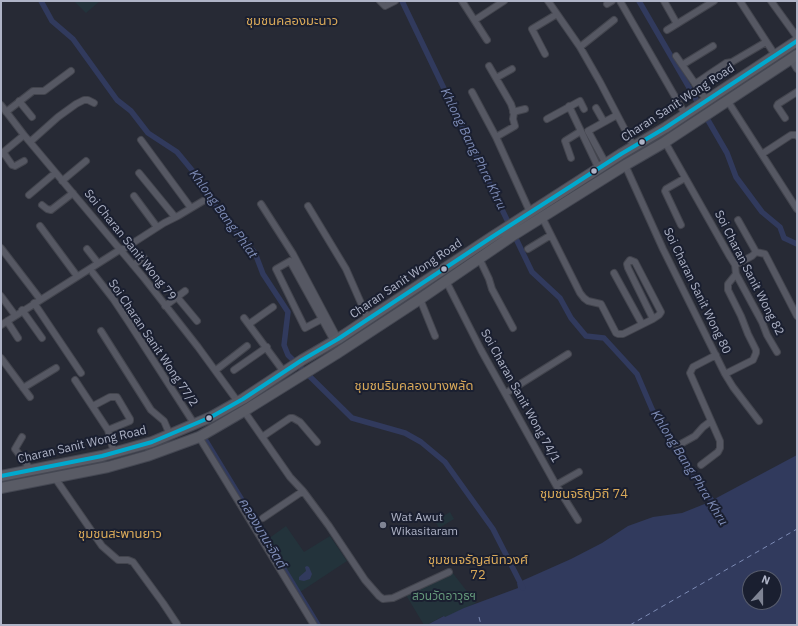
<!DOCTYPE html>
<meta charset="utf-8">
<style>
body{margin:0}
#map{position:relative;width:798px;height:626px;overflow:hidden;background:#272a35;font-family:"IBM Plex Sans",sans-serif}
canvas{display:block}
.frame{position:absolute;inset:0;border:2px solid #afb4c7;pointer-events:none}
.north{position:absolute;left:742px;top:570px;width:40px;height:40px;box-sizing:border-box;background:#1a1f30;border:1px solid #565b6c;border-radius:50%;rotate:21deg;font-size:11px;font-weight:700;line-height:16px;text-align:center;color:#afb4c7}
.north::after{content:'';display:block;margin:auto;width:14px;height:18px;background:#7f8494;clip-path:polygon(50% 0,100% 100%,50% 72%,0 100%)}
</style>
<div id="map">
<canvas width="798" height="626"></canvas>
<div class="frame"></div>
<div class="north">N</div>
</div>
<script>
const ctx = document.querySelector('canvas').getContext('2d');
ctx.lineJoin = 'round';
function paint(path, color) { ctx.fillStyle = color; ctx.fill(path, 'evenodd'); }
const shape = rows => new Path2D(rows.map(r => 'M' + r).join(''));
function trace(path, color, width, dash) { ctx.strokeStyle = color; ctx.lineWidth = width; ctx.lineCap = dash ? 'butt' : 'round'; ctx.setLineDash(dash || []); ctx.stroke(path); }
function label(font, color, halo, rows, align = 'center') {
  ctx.font = font + ' "IBM Plex Sans","Noto Sans Thai",sans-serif'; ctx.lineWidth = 4; ctx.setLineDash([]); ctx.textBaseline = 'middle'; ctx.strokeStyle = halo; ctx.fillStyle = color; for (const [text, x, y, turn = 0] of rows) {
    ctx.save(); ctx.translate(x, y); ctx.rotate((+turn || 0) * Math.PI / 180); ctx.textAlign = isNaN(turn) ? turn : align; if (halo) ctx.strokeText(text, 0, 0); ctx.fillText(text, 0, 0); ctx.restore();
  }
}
const green = shape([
 [74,1,100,1,86,13],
 [450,512,454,519,439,528,435,521],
 [286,526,304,552,330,536,347,561,300,592,268,539],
 [452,572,476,603,444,618,443,616,427,625,424,625,406,595]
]);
const water = shape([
 [797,455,797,625,427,625,444,616,445,617,464,608,518,588,517,583,571,559,602,543,628,526,653,517,682,513,707,503],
 [750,578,774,578,774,602,750,602],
 [307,566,309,567,312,574,310,579,304,581,299,580,299,577,306,571,305,567]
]);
const canal = shape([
 [41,1,52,21,73,39,117,100,131,111,148,133,177,152,201,181,213,203,255,253,263,274,288,312,284,345,288,355,352,418,405,433,421,442,445,462,493,529,523,588],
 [402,1,532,272,560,298,571,318,586,336,604,338,637,374,652,409,672,444,715,505],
 [639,1,727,153,736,177,762,212,780,227,784,238,797,244],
 [206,441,318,625]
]);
const ferry = shape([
 [479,617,481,625],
 [630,625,797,529]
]);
const street = shape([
 [380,1,385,6,395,1],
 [462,1,487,40],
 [548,1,580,47,600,82,634,147],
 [620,1,685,114],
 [664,1,677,24],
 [740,1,775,55],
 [771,1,797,37],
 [607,4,612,1],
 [475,20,504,1],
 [667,30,714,1],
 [580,47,614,20],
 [545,54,532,29,557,14],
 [676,56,707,101],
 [791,59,797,69],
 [682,65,713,46],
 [489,66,511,104,514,113,513,119,515,126,496,137],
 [496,78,512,69],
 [695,84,711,73,726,63,732,62,766,42],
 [472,92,496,137,530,212],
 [727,100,797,209],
 [19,101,32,117],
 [1,105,24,135,144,278,198,347,238,402],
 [569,106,599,169],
 [596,108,604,122],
 [6,112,33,91,44,91,71,71],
 [513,112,525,109],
 [785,118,777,106,778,104,797,92],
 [547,119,580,101,584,109],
 [141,140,191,208],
 [30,142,58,117,76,104,84,100,88,100,94,103],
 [665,142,730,257,735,265,736,274,762,322,767,335,777,352],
 [3,152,12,165,15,166,24,161],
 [1,154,24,135],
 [762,154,791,135,796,135,797,136],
 [571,158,565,141,581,131],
 [606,164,588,131,617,115],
 [625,165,663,249,725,374,733,387,759,421],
 [139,173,175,217],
 [62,181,86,161],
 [29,195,55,173],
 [134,196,157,227],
 [261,204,293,254,338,339],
 [42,205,47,209,51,210,73,193],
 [308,206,346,269,368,319],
 [542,217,580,293,584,298,588,301,601,304,616,333,618,334,623,334,653,319,659,315,661,312,635,262,630,260,627,264,628,268,653,319],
 [738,220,756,252,765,254,797,316],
 [681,225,665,191,666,189,685,178],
 [40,226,77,276],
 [1,248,40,299],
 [87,249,98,263],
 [528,249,551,235],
 [122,250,164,223,178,216,203,201],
 [480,260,489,279,492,289,513,328],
 [133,265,144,258],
 [735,265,752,256,756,252],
 [93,273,114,300,128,321,195,425],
 [614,273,642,324],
 [446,281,481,350,556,485,578,520],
 [1,296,15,315],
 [177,297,197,321],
 [420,299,435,336],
 [34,303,81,373],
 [165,306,185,291],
 [22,310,42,338],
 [244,318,284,372],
 [322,319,305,328,276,269,290,261,322,319,334,341],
 [7,321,18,338],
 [249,324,273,307],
 [1,325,121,249],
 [101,331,151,410,164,421,170,435],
 [1,358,30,397],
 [216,370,247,346],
 [234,370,267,347],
 [725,374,753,360,756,353,756,350,748,334,741,316,728,290,728,284,736,274],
 [75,380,108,430,114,453],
 [23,388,56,368],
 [506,393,568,354],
 [93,406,110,397,117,397,130,419,130,421,108,430],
 [244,411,290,477,303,491,329,526,365,580,379,596,383,599,393,598,449,572],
 [22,437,15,449,31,470],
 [199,437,314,625],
 [262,437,290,418,293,418,300,422,317,442],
 [677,446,695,436,703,427,711,421],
 [701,465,718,452,720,448,720,441,690,373,693,367,716,355],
 [55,478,102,546,118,560,128,560,133,562,163,603,177,624],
 [556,485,579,472],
 [263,518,303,491]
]);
const primary = shape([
 [1,476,102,456,152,442,211,417,243,399,302,360,338,339,492,237,621,154,665,128,797,41],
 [1,488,108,467,147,456,199,437,213,429,249,408,336,354,420,299,512,236,627,164,665,142,797,55]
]);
const bus1 = shape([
 [1,476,102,456,152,442,211,417,243,399,302,360,338,339,492,237,621,154,665,128,797,41]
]);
const markers = [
 [642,142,3.5,"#afb4c7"],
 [594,171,3.5,"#afb4c7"],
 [444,269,3.5,"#afb4c7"],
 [209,418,3.5,"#afb4c7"],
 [383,525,4,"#7f8494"]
];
const streetNames = [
 ["Charan Sanit Wong Road",678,103,-33],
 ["Soi Charan Sanit Wong 79",130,245,51],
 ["Soi Charan Sanit Wong 82",749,273,63],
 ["Charan Sanit Wong Road",406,279,-34],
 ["Soi Charan Sanit Wong 80",697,291,64],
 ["Soi Charan Sanit Wong 77/2",153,343,56],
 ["Soi Charan Sanit Wong 74/1",520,396,61],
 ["Charan Sanit Wong Road",82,445,-13]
];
const poiNames = [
 ["Wat Awut",391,518],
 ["Wikasitaram",391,532]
];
const parkNames = [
 ["สวนวัดอาวุธฯ",444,597]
];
const neighbourhoodNames = [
 ["ชุมชนคลองมะนาว",292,21],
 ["ชุมชนริมคลองบางพลัด",414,386],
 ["ชุมชนจริญวิถี 74",584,494],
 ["ชุมชนสะพานยาว",120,534],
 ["ชุมชนจรัญสนิทวงศ์",478,560],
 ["72",478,575]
];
const waterNames = [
 ["Khlong Bang Phra Khru",473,149,64],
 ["Khlong Bang Phlat",223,214,54],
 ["Khlong Bang Phra Khru",689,468,58],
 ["คลองมานะจิตต์",262,533,59]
];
paint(green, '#23333b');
paint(water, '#313a5d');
trace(canal, '#313a5d', 5.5);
trace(ferry, '#7d8bb5', 1, [5, 4]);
trace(street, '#43454e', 8);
trace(primary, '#444752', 12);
trace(street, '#565863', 6);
trace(primary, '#595b65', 10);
trace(bus1, '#00a9ce', 4);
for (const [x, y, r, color] of markers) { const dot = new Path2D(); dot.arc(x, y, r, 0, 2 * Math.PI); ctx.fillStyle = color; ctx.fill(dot); trace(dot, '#1a1f30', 1.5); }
label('12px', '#afb4c7', '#1a1f30', streetNames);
label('12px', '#afb4c7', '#1a1f30', poiNames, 'left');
label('12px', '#65997b', '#1a1f30', parkNames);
label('13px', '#d9a959', '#1a1f30', neighbourhoodNames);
label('italic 13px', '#7d8bb5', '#1a1f30', waterNames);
</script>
